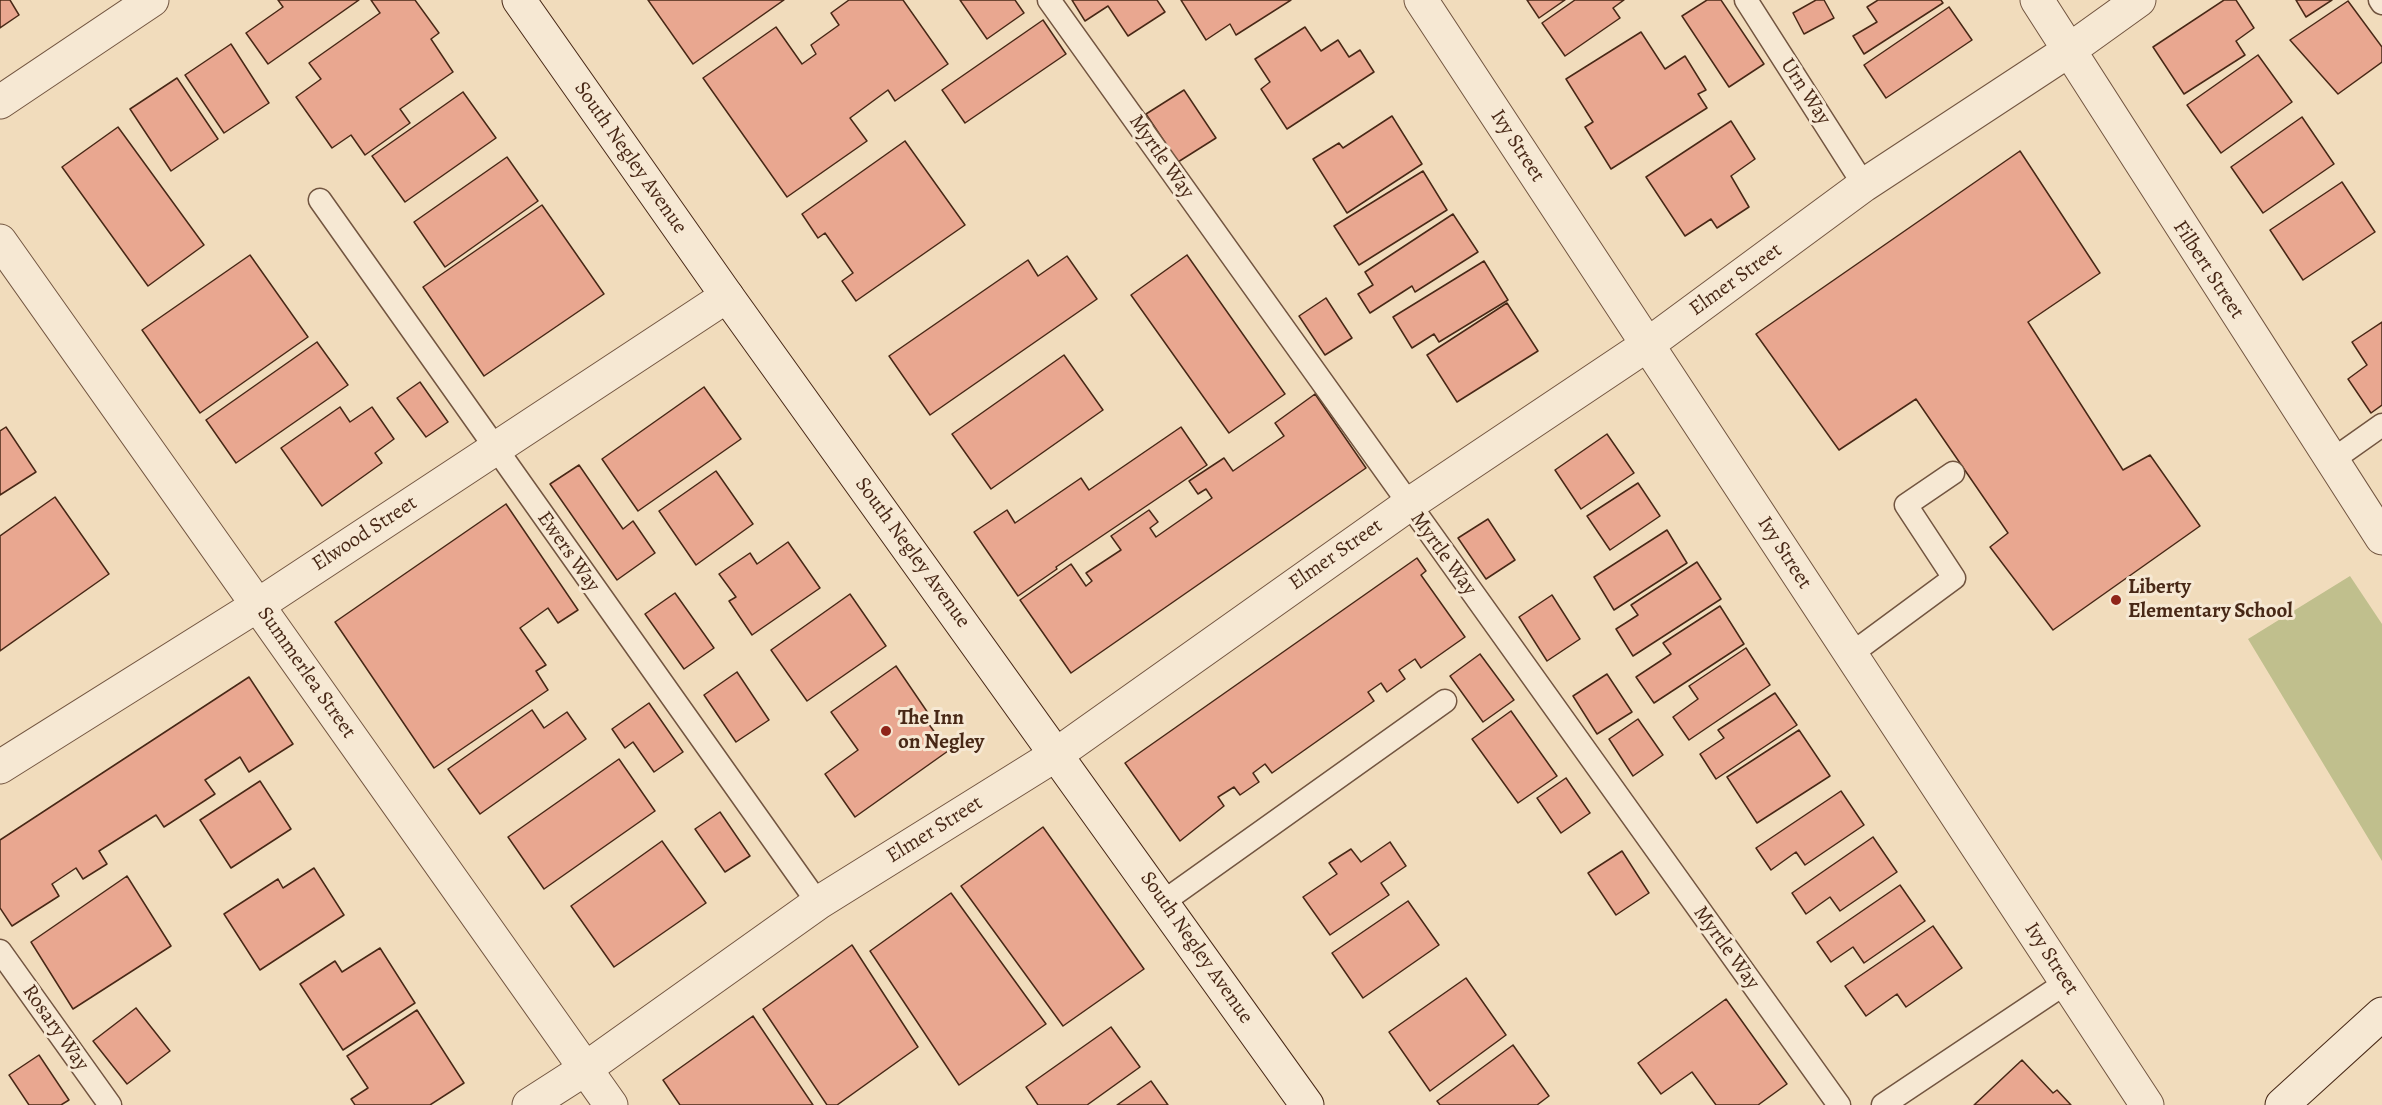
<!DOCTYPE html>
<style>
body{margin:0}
canvas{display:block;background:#f1dcbc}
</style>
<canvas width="2382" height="1105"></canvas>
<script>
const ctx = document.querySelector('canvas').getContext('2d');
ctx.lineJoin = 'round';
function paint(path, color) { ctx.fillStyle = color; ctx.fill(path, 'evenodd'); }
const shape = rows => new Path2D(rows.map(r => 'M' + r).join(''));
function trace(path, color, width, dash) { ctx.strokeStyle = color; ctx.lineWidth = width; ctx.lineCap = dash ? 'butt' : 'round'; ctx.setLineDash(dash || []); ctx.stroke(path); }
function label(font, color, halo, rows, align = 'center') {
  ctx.font = font + ' Alegreya,serif'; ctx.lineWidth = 6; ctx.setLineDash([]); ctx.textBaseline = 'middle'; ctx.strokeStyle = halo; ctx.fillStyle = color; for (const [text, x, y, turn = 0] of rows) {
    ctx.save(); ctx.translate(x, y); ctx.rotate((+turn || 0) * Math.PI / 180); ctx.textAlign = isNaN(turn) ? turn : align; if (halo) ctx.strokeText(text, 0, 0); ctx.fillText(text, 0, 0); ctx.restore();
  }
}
const green = shape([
 [2350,576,2382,624,2382,861,2248,639]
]);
const building = shape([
 [0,0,10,0,19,15,0,28,0,0],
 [278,0,359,0,268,64,246,33,283,7,278,0],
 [371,0,415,0,439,33,431,39,453,72,400,109,410,123,365,155,351,135,332,148,296,97,321,79,309,63,380,13,371,0],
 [648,0,784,0,693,64,648,0],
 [849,0,903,0,948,64,895,101,888,90,850,118,867,141,787,197,703,78,776,27,802,64,816,54,811,45,839,25,831,13,849,0],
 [960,0,1015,0,1024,13,987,39,960,0],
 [1072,0,1157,0,1165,12,1128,36,1108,6,1085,21,1072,0],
 [1181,0,1291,0,1236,35,1230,24,1206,40,1181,0],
 [1527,0,1565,0,1539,18,1527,0],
 [1575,0,1624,0,1613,8,1620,18,1565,56,1542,23,1575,0],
 [1707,0,1721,0,1764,64,1729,87,1682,16,1707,0],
 [1816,0,1824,0,1834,18,1804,34,1793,13,1816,0],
 [1878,0,1941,0,1943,3,1864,54,1853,36,1877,22,1867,7,1878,0],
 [2224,0,2236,0,2254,28,2236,41,2245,55,2184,94,2153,47,2224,0],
 [2296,0,2332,0,2306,17,2296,0],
 [2348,1,2382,47,2382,62,2338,94,2290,40,2348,1],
 [1949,7,1972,40,1886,98,1864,65,1949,7],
 [1043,20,1066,54,965,123,942,90,1043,20],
 [1305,27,1321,51,1338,40,1349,57,1360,50,1374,72,1287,129,1261,89,1270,82,1255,59,1305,27],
 [1641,32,1665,69,1685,56,1706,90,1698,94,1707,108,1611,169,1585,127,1593,122,1566,79,1641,32],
 [231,44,269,103,224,133,185,75,231,44],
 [2258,55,2292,102,2221,153,2187,105,2258,55],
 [177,78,218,139,171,171,130,109,177,78],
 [1184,90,1216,138,1178,162,1146,114,1184,90],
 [463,92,496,138,405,202,372,156,463,92],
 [1392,116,1422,164,1347,213,1313,159,1339,143,1343,148,1392,116],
 [2302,117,2334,164,2263,213,2231,167,2302,117],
 [1731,121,1755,159,1731,176,1749,207,1717,228,1711,219,1685,236,1646,177,1731,121],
 [118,127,204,245,148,286,62,167,118,127],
 [905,141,965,225,856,301,842,281,853,273,825,233,818,238,802,214,905,141],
 [2020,151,2100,273,2028,322,2123,470,2150,455,2200,526,2053,630,1990,547,2008,533,1916,399,1839,450,1756,334,2020,151],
 [507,157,538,201,445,267,414,222,507,157],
 [1423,171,1447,210,1359,265,1334,226,1423,171],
 [2342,182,2375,232,2303,280,2270,230,2342,182],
 [542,205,604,294,484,376,423,287,542,205],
 [1453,214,1478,252,1415,292,1412,286,1370,313,1358,294,1373,285,1365,272,1453,214],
 [250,255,308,337,200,413,142,330,250,255],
 [1187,255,1285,394,1229,433,1131,295,1187,255],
 [1067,256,1097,299,930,415,889,356,1028,260,1038,276,1067,256],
 [1484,261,1508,300,1439,342,1434,334,1412,348,1393,317,1484,261],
 [1326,298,1352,338,1325,355,1299,316,1326,298],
 [1507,303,1538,351,1457,402,1427,355,1507,303],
 [2382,322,2382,405,2371,413,2348,379,2367,365,2352,342,2382,322],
 [317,342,348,385,236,463,206,420,317,342],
 [1064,355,1103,410,991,489,952,434,1064,355],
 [420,382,448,422,426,437,397,398,420,382],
 [704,387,741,439,638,511,602,459,704,387],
 [1315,394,1366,468,1071,673,1020,600,1071,564,1086,586,1092,581,1086,573,1121,550,1111,536,1149,510,1158,522,1150,528,1156,537,1212,498,1206,489,1198,494,1189,481,1224,458,1233,471,1284,436,1275,423,1315,394],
 [340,407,350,422,372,407,394,439,375,453,382,463,322,506,281,448,340,407],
 [6,427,36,472,0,495,0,431,6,427],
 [1181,427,1207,465,1056,567,1057,569,1018,596,974,532,1007,510,1015,523,1081,478,1089,490,1181,427],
 [1607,434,1634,473,1581,509,1555,470,1607,434],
 [579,465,623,529,633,521,655,553,617,580,550,484,579,465],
 [716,471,753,524,696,565,659,511,716,471],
 [1638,483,1660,516,1610,550,1587,516,1638,483],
 [55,497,109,574,0,651,0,536,55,497],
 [506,504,578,610,558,623,548,608,520,628,546,665,536,671,548,690,434,768,335,622,506,504],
 [1488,519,1515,560,1486,579,1458,538,1488,519],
 [1667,530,1687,563,1614,610,1594,577,1667,530],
 [788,542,820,588,752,635,729,601,736,597,719,574,750,553,757,564,788,542],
 [1417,558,1426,571,1421,575,1465,637,1421,668,1415,659,1399,670,1405,679,1387,692,1381,683,1368,692,1374,701,1272,773,1265,764,1253,773,1259,782,1240,795,1234,787,1218,797,1224,806,1180,841,1125,763,1417,558],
 [1697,562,1721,599,1633,656,1616,629,1638,615,1631,605,1697,562],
 [675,593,714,648,684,669,645,614,675,593],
 [850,594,886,646,807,701,771,650,850,594],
 [1552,595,1580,639,1547,661,1519,617,1552,595],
 [1720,606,1744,644,1654,703,1636,677,1671,654,1663,643,1720,606],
 [1746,648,1770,685,1689,740,1673,717,1698,699,1689,686,1746,648],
 [1480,654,1514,700,1483,722,1450,676,1480,654],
 [896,666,928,713,923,716,948,751,855,817,825,774,858,750,831,712,896,666],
 [737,672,769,720,736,742,704,695,737,672],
 [1607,674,1632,712,1597,734,1573,696,1607,674],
 [249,677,293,744,249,772,240,757,205,780,215,794,164,827,156,815,99,851,107,864,83,879,76,868,52,884,59,896,12,926,0,908,0,840,249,677],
 [1775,693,1797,725,1716,779,1700,754,1724,738,1718,730,1775,693],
 [649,703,683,752,654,772,633,742,625,748,612,729,649,703],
 [532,710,544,728,567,712,586,739,480,814,448,769,532,710],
 [1511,711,1557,776,1518,803,1472,739,1511,711],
 [1638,719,1663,755,1633,776,1609,739,1638,719],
 [1799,730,1830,776,1757,823,1727,777,1799,730],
 [619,759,655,811,544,889,508,837,619,759],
 [1566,778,1590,813,1561,833,1537,798,1566,778],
 [260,781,291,829,231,868,200,820,260,781],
 [1841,791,1864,825,1805,865,1796,852,1771,870,1756,848,1841,791],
 [720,812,750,856,725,872,695,829,720,812],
 [1043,827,1144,969,1063,1026,961,886,1043,827],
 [1873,837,1897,872,1840,911,1830,897,1806,914,1792,893,1873,837],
 [662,841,706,903,614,967,571,906,662,841],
 [1390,842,1406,866,1381,883,1389,895,1330,935,1303,897,1337,874,1329,863,1351,849,1361,862,1390,842],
 [1622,851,1649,893,1616,915,1588,873,1622,851],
 [314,868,344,915,260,970,224,914,278,879,283,888,314,868],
 [127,876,171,946,73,1009,31,942,127,876],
 [1900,885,1925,921,1864,963,1853,947,1831,962,1817,942,1900,885],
 [951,893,1046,1024,959,1085,870,951,951,893],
 [1408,901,1439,945,1363,998,1332,953,1408,901],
 [1933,926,1962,968,1906,1007,1897,994,1866,1016,1845,986,1933,926],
 [852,945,918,1047,837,1105,827,1105,763,1009,852,945],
 [380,948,415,1003,343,1050,300,984,335,961,342,972,380,948],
 [1466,978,1506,1035,1430,1091,1389,1032,1466,978],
 [1726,999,1787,1084,1758,1105,1716,1105,1692,1072,1661,1094,1638,1063,1726,999],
 [136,1008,170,1051,127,1084,93,1041,136,1008],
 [417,1010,464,1083,430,1105,355,1105,351,1099,368,1088,347,1056,417,1010],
 [753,1016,813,1105,680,1105,663,1080,753,1016],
 [1111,1027,1140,1067,1087,1105,1038,1105,1026,1087,1111,1027],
 [1513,1045,1549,1096,1537,1105,1440,1105,1437,1101,1513,1045],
 [39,1055,69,1100,61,1105,29,1105,9,1075,39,1055],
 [2022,1060,2053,1093,2057,1090,2071,1105,1974,1105,2022,1060],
 [1151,1081,1168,1105,1117,1105,1151,1081]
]);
const lane = shape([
 [1049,0,1839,1105],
 [1746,0,1864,185],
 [2380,0,2382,3],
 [320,200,818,903],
 [2331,461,2382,425],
 [1851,654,1954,578,1906,505,1953,473],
 [1163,902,1445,701],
 [0,951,110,1105],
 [1883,1105,2067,982]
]);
const street = shape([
 [1421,0,2147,1105],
 [2037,0,2382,538],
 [0,102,152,0],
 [0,241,611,1105],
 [0,767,258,605,727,296],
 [529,1105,585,1069,818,903,1057,754,1408,505,1647,345,1864,185,2068,51,2139,0]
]);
const secondary = shape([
 [519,0,727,296,1307,1105],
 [2282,1105,2382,1014]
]);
const markers = [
 [2116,600,6,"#8f2418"],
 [886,731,6,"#8f2418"]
];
const streetNames = [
 ["Urn Way",1805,92,57],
 ["Ivy Street",1517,146,57],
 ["Myrtle Way",1161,157,55],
 ["South Negley Avenue",630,158,55],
 ["Filbert Street",2208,270,57],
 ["Elmer Street",1736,280,-36],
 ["Elwood Street",365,534,-33],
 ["Ewers Way",568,552,55],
 ["South Negley Avenue",912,553,54],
 ["Ivy Street",1784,553,57],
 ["Myrtle Way",1443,554,54],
 ["Elmer Street",1336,555,-35],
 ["Summerlea Street",306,673,55],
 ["Elmer Street",935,830,-32],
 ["South Negley Avenue",1196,948,55],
 ["Myrtle Way",1726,948,54],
 ["Ivy Street",2051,959,57],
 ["Rosary Way",55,1028,55]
];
const poiNames = [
 ["Liberty",2128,588],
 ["Elementary School",2128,612],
 ["The Inn",898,719],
 ["on Negley",898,743]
];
paint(green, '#c0bf8d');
paint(building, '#e9a790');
trace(building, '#482816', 1.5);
trace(lane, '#725540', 25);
trace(street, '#725540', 35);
trace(secondary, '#482816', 35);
trace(lane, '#f6e8d3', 22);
trace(street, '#f6e8d3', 33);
trace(secondary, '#f6e8d3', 33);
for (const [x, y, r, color] of markers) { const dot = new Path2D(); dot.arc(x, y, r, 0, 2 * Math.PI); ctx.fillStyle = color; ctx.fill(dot); trace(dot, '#f6e8d3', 2); }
label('21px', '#482816', '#f6e8d3', streetNames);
label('bold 21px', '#482816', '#f6e8d3', poiNames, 'left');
</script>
